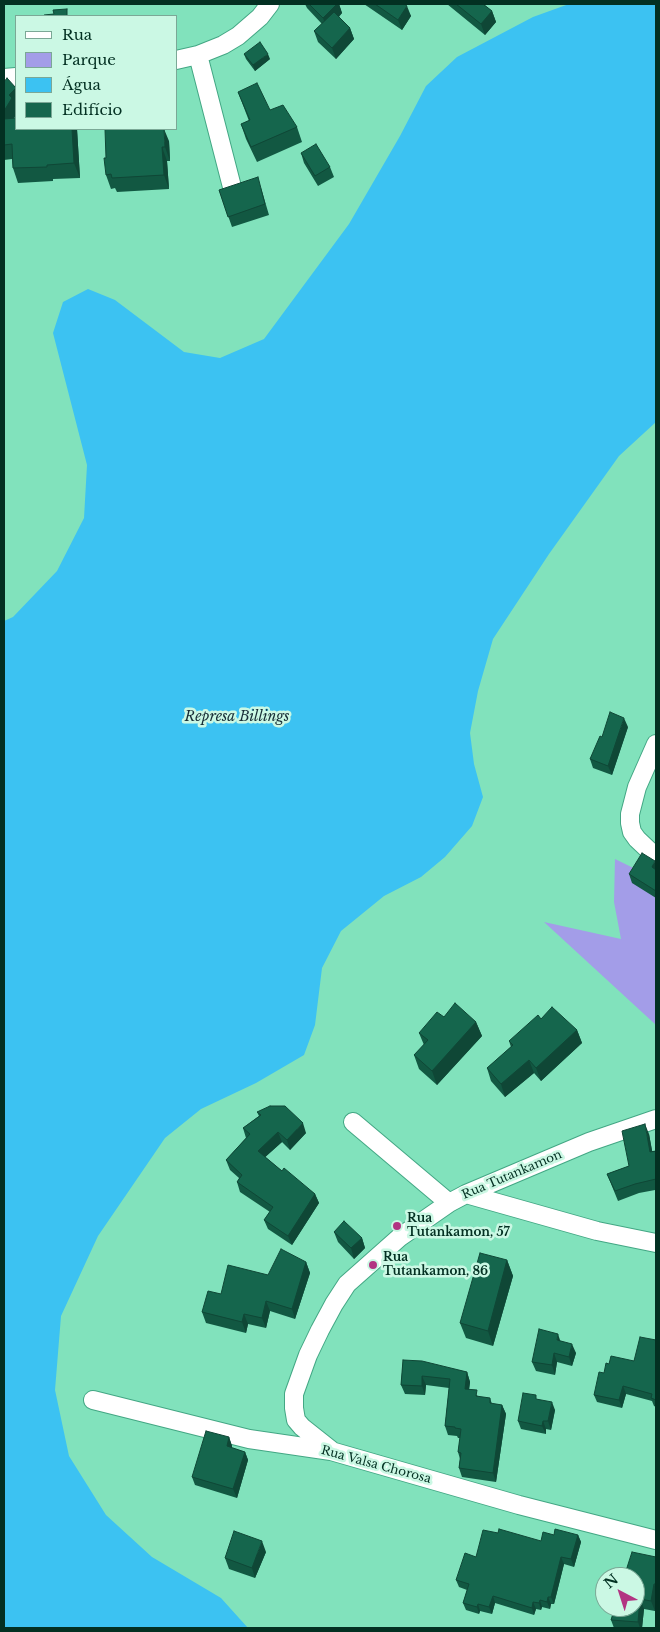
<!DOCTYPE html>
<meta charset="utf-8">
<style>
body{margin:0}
#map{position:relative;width:660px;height:1632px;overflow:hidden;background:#81e2bc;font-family:"Libre Baskerville",serif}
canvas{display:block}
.frame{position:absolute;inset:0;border:5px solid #033022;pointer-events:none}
.legend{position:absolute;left:15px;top:15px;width:162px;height:115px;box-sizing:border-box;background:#cbf8e4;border:1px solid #7ba896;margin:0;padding:6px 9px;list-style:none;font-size:15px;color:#033022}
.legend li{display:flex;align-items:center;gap:10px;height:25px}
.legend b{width:25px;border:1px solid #7ba896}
.north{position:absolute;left:595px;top:1567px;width:50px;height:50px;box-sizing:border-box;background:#cbf8e4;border:1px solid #7ba896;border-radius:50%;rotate:320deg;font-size:14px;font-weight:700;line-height:20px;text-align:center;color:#033022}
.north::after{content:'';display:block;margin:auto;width:18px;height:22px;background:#b23482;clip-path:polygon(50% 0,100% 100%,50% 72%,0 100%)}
</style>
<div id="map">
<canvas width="660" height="1632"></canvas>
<div class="frame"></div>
<ul class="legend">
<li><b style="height:6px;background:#fff"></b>Rua</li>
<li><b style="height:14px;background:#a39de8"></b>Parque</li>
<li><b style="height:14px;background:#3cc2f2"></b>Água</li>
<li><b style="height:14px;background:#15664d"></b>Edifício</li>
</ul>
<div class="north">N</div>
</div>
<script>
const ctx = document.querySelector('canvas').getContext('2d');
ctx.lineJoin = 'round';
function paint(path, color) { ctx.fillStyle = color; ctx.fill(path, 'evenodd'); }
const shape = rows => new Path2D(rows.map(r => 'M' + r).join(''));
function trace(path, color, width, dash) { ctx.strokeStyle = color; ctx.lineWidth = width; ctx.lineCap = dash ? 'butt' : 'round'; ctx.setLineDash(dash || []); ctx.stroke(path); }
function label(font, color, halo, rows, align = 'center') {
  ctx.font = font + ' "Libre Baskerville",serif'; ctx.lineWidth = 5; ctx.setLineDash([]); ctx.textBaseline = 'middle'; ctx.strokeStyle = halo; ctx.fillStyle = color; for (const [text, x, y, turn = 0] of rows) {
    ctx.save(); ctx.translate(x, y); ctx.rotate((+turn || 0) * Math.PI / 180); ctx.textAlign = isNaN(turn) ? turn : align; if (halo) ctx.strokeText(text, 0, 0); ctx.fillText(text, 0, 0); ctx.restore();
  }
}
const green = shape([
 [615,859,656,879,656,1025,544,922,621,939,614,902]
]);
const water = shape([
 [569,4,656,4,656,422,619,456,549,554,493,639,478,691,470,733,474,764,483,797,472,826,445,857,421,877,384,896,341,931,322,968,315,1025,304,1055,256,1083,201,1109,165,1138,98,1236,61,1316,55,1390,69,1456,106,1515,152,1557,221,1598,248,1628,4,1628,4,621,13,617,57,571,84,518,87,465,53,333,63,302,88,289,115,300,184,352,220,358,264,339,349,224,400,136,426,86,457,57,533,17]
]);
const minor = shape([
 [198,55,232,187],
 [176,60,198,55,223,45,238,36,260,17,270,4],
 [4,78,16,77],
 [656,744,637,787,630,814,630,823,632,832,637,839,656,857],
 [353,1122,449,1203],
 [466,1194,597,1231,656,1243],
 [93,1400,249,1439,331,1451,519,1505,656,1540],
 [331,1450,302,1427,296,1420,294,1408,294,1394,308,1355,320,1330,334,1304,347,1284,400,1237,449,1203,466,1194,589,1142,656,1119]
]);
const wall = shape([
 [305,4,339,4,342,13,339,17,350,28,354,39,336,59,318,42,314,31,322,24,307,8],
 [364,4,404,4,411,16,402,30],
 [447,4,483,4,492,11,496,22,485,35],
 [244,54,270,59,255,71,246,59],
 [4,82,16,89,16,115,14,118,16,129,77,129,80,178,53,179,53,181,18,183,13,168,12,159,4,160],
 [238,92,270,110,297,127,302,142,257,162,246,139,241,124,249,121],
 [169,141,170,161,167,161,169,189,117,192,115,188,111,189,106,175,106,158],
 [301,153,330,167,334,177,318,186,304,163],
 [261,188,269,215,232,227,219,190],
 [628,727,612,775,593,768,590,759,602,737],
 [656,863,656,898,632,883,629,874],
 [444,1017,476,1022,482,1036,437,1085,419,1069,414,1055,424,1045,419,1033],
 [541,1019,577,1030,582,1043,541,1081,534,1073,505,1097,491,1081,487,1068,511,1047,509,1041],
 [257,1112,306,1133,290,1150,282,1142,265,1157,282,1171,315,1194,319,1203,292,1245,268,1229,264,1220,270,1212,240,1192,237,1182,239,1178,230,1170,226,1160,246,1138,243,1128,259,1116],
 [649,1134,652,1151,656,1151,656,1193,655,1190,639,1193,618,1201,607,1174,629,1166],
 [334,1232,362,1238,365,1248,354,1259,338,1242],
 [507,1260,513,1276,493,1346,466,1338,460,1323],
 [306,1262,310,1273,295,1319,270,1311,266,1328,248,1324,246,1333,206,1323,202,1312,221,1294,268,1275],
 [656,1340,656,1407,654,1406,652,1401,626,1394,622,1408,597,1402,594,1395,609,1364,634,1361],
 [561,1341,576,1353,572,1366,557,1362,555,1375,536,1371,532,1362],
 [403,1360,467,1372,470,1382,469,1389,479,1397,490,1398,492,1404,502,1405,506,1414,496,1482,462,1477,459,1468,460,1459,458,1452,460,1438,458,1438,457,1436,448,1435,445,1426,449,1388,426,1385,425,1395,405,1394,401,1385],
 [538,1399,555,1410,551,1430,546,1429,546,1434,521,1429,518,1421],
 [229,1437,232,1446,232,1448,245,1452,248,1460,237,1498,195,1485,192,1477],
 [554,1535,578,1535,581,1542,574,1567,564,1564,554,1604,551,1604,550,1609,542,1607,541,1610,536,1609,534,1615,495,1603,492,1614,480,1611,479,1614,466,1610,463,1603,467,1590,459,1587,456,1580,476,1557,541,1541],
 [266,1552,255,1578,229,1569,225,1558],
 [656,1557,656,1604,655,1611,644,1609,642,1628,614,1628,611,1620]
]);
const shadedWall = shape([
 [337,4,339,4,342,13,327,28,323,18],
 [407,6,411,16,402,30,398,20],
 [492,11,496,22,485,35,481,24],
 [350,28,354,39,336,59,332,48],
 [268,54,270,59,255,71,253,65],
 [16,88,16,115,4,134,4,111,9,95],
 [72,129,77,129,80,178,74,163],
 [164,129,169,141,170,161,165,147],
 [162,147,167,161,169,189,164,175],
 [624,718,628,727,612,775,608,766],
 [655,861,656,863,656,874,652,867],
 [476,1022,482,1036,437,1085,432,1071],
 [577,1030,582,1043,541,1081,536,1068],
 [529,1060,534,1073,505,1097,501,1084],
 [303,1123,306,1133,290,1150,287,1140],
 [645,1124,649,1134,654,1161,650,1152],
 [278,1132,282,1142,262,1160,258,1151],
 [315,1194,319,1203,292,1245,288,1236],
 [362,1238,365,1248,354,1259,351,1248],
 [507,1260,513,1276,493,1346,488,1331],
 [306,1262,310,1273,295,1319,292,1309],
 [266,1301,270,1311,266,1328,262,1318],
 [244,1314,248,1324,246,1333,242,1322],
 [558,1334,561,1343,557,1340],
 [572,1344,576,1353,572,1366,569,1357],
 [554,1353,557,1362,555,1375,552,1365],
 [467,1372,470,1382,468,1398,465,1389],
 [422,1376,426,1385,425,1395,422,1386],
 [623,1386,626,1394,622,1408,619,1400],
 [552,1402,555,1410,551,1430,548,1421],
 [502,1405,506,1414,496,1482,493,1473],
 [543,1421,546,1429,546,1434,542,1426],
 [229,1437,232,1446,230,1455,227,1446],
 [245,1452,248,1460,237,1498,233,1489],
 [578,1535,581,1542,574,1567,571,1559],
 [262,1541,266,1552,255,1578,252,1568],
 [561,1557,564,1564,554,1604,551,1597],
 [654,1584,656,1589,656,1604,655,1611,651,1601],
 [493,1596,495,1603,492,1614,489,1607],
 [548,1597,551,1604,550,1609,547,1602],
 [640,1599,644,1609,642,1628,640,1628,638,1622],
 [540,1600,542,1607,541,1610,539,1603],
 [533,1602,536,1609,534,1615,532,1608],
 [478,1604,480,1611,479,1614,477,1607]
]);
const building = shape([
 [309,4,337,4,323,18,309,4],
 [375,4,404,4,407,6,398,20,375,4],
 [456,4,483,4,492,11,481,24,456,4],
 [67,9,67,16,44,16,44,15,54,14,53,10,67,9],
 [334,12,350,28,332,48,314,31,334,12],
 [260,42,268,54,253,65,244,54,260,42],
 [7,78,16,88,9,95,12,98,4,111,4,82,7,78],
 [257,83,270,110,283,105,297,127,251,147,241,124,250,120,238,92,257,83],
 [16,118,16,129,72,129,74,163,47,165,47,167,13,168,12,144,4,145,4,119,16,118],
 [105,129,164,129,165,147,162,147,164,175,112,178,111,174,106,175,104,158,106,158,105,129],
 [316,144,330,167,315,176,301,153,316,144],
 [258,177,265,204,228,217,219,190,258,177],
 [610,712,624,718,608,766,590,759,600,736,602,737,610,712],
 [642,853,655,861,652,867,656,870,656,891,629,874,642,853],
 [455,1003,476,1022,432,1071,414,1055,428,1040,419,1033,437,1012,444,1017,455,1003],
 [552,1007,577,1030,536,1068,529,1060,501,1084,487,1068,513,1045,509,1041,538,1015,541,1019,552,1007],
 [270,1106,285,1106,303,1123,287,1140,278,1132,258,1151,282,1171,284,1168,315,1194,288,1236,264,1220,273,1207,237,1182,242,1175,226,1160,250,1134,243,1128,261,1115,257,1112,270,1106],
 [645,1124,650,1152,656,1151,656,1179,635,1184,615,1191,607,1174,629,1166,622,1131,645,1124],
 [344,1221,362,1238,351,1248,334,1232,344,1221],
 [281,1249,306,1262,292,1309,266,1301,262,1318,244,1314,242,1322,202,1312,208,1291,221,1294,228,1265,268,1275,281,1249],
 [480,1253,507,1260,488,1331,460,1323,480,1253],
 [539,1329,558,1334,557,1340,572,1344,569,1357,554,1353,552,1365,532,1362,539,1329],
 [640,1337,656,1340,656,1400,651,1398,652,1394,623,1386,619,1400,594,1395,599,1372,604,1373,606,1363,609,1364,611,1356,634,1361,640,1337],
 [403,1360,422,1361,467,1372,465,1389,477,1390,476,1396,490,1398,490,1403,502,1405,493,1473,459,1468,461,1453,458,1452,461,1429,455,1428,455,1427,445,1426,450,1379,422,1376,422,1386,401,1385,403,1360],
 [523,1393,536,1395,536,1399,552,1402,548,1421,543,1421,542,1426,518,1421,523,1393],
 [206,1431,229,1437,227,1446,245,1452,233,1489,192,1477,206,1431],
 [499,1529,541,1541,543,1532,554,1535,555,1529,578,1535,571,1559,561,1557,551,1597,548,1597,547,1602,540,1600,539,1603,533,1602,532,1608,493,1596,489,1607,478,1604,477,1607,463,1603,469,1584,456,1580,465,1553,476,1557,483,1530,498,1533,499,1529],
 [234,1531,262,1541,252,1568,225,1558,234,1531],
 [632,1552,656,1557,656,1584,654,1584,651,1601,640,1599,638,1622,611,1620,615,1607,635,1607,635,1577,624,1577,632,1552]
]);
const markers = [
 [397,1226,5,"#b23482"],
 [373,1265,5,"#b23482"]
];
const streetNames = [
 ["Rua Tutankamon",512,1175,-23],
 ["Rua Valsa Chorosa",376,1465,15]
];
const poiNames = [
 ["Rua",407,1219],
 ["Tutankamon, 57",407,1233],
 ["Rua",383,1258],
 ["Tutankamon, 86",383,1272]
];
const waterNames = [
 ["Represa Billings",237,717]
];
paint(green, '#a39de8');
paint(water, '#3cc2f2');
trace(minor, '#43a784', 20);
trace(minor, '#fff', 18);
paint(wall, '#125842');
paint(shadedWall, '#0f4736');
paint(building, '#15664d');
trace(building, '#0f4736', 1);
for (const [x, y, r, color] of markers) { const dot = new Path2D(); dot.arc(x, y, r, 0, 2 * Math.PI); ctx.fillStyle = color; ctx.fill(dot); trace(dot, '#cbf8e4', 2); }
label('12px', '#033022', '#cbf8e4', streetNames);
label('bold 12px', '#033022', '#cbf8e4', poiNames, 'left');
label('italic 14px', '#172d36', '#cbf8e4', waterNames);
</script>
